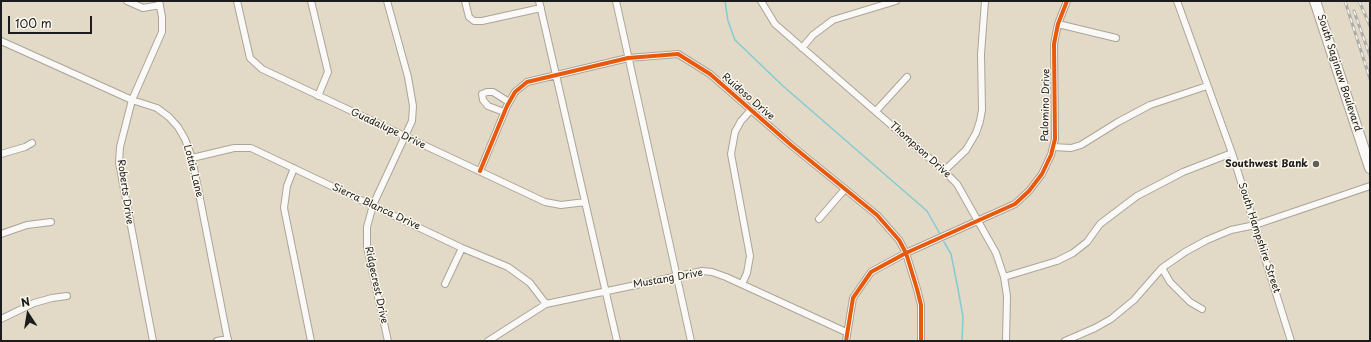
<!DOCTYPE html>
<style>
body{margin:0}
#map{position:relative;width:1371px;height:342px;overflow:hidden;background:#e2dac7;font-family:"Playpen Sans",sans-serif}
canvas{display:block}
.frame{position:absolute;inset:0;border:2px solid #1c1c1c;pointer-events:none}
.north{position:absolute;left:8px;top:294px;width:40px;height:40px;-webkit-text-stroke:3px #fbf7ec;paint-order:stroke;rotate:348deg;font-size:11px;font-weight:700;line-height:16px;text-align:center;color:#1c1c1c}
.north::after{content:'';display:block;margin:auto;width:14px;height:18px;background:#1c1c1c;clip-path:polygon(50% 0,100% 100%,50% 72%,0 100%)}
.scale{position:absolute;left:8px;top:16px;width:84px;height:18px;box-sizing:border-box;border:2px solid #1c1c1c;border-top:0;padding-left:5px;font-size:12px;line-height:14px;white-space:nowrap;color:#1c1c1c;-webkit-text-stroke:3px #fbf7ec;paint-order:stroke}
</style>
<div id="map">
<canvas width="1371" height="342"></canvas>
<div class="frame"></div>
<div class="north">N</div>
<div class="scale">100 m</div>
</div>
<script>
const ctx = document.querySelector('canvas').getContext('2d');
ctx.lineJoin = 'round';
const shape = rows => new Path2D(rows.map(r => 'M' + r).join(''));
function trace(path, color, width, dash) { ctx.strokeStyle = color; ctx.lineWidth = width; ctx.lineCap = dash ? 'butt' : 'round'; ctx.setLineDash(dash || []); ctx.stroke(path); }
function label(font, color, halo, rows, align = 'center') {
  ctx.font = font + ' "Playpen Sans",sans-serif'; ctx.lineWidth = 3; ctx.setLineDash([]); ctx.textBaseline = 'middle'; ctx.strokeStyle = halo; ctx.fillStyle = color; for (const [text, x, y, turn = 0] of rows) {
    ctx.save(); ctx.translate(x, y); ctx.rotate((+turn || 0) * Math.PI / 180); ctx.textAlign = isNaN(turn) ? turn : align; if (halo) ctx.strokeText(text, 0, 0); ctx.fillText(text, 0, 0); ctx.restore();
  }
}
const stream = shape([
 [725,1,728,21,735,40,783,86,927,211,940,234],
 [944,242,951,254,958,289,963,317,962,341]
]);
const minor = shape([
 [127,1,143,8,160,5],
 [237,1,250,58,262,69,545,202,561,205,585,202],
 [311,1,328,72,318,96],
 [387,1,408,77,413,106,412,121,373,205,367,227,367,247,388,341],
 [465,1,469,17,474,21,482,21,541,8],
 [539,1,617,341],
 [616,1,691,341],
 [761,1,775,24,944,171,957,184,996,253,1004,277,1007,296,1006,341],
 [1177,1,1232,153,1291,341],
 [1058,24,1116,38],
 [1,41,132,100,157,108,169,117,178,127,185,139,192,158,228,341],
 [802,48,813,35,833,20,896,1],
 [876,111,907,77],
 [504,112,488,106,483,100,482,94,487,92,493,92,509,102],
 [1053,147,1071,148,1081,145,1118,122,1150,105,1207,86],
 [1,154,25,147,32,143],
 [192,158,234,148,251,148,462,248,508,267,530,283,546,304],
 [294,168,287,186,284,208,311,341],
 [480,171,507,106,515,92,527,82,628,58,678,54,710,74,791,145,877,215,899,240,906,253,917,289,921,305,921,341],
 [944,171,966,150,976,133,980,121,982,110,981,54,985,1],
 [819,219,845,189],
 [1,234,27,225,51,222],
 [1162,268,1170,282,1190,302,1202,309],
 [1004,277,1057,261,1073,253,1087,242,1100,224,1137,196,1183,172,1232,153],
 [445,284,462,248],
 [742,284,747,273,750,256,731,154,735,132,741,121,751,110],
 [1,319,34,303,52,298,67,296],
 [153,341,119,163,120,147,132,100,162,32,162,17,159,1],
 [217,341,228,339],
 [488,341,546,304,702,271,712,272,726,277,846,332],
 [846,341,853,298,871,272,906,253,1015,204,1029,191,1042,174,1051,155,1055,139,1054,44,1058,24,1067,1],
 [1065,341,1095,328,1111,319,1134,300,1162,268,1185,252,1207,240,1231,230,1255,225,1370,186]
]);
const primary = shape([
 [1315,1,1370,168]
]);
const rail = shape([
 [1345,1,1370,79],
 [1359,1,1370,26],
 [1354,11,1370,56]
]);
const cycleway = shape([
 [480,171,507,106,515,92,527,82,628,58,678,54,710,74,791,145,877,215,899,240,906,253,917,289,921,305,921,341],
 [846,341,853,298,871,272,906,253,1015,204,1029,191,1042,174,1051,155,1055,139,1054,44,1058,24,1067,1]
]);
const markers = [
 [1316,164,4,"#615e58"]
];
const streetNames = [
 ["South Saginaw Boulevard",1339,73,72],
 ["Ruidoso Drive",748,97,41],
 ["Palomino Drive",1046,105,-89],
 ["Guadalupe Drive",388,129,25],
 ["Thompson Drive",920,150,42],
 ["Lottie Lane",193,171,76],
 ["Roberts Drive",125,192,82],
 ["Sierra Blanca Drive",376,207,25],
 ["South Hampshire Street",1259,238,72],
 ["Mustang Drive",668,279,-10],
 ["Ridgecrest Drive",376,285,78]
];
const poiNames = [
 ["Southwest Bank",1308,164]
];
trace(stream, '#83cbd2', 1.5);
trace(minor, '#aaa599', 8);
trace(primary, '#aaa599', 12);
trace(minor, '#fbf9f7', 6);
trace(primary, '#fbf9f7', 10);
trace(rail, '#adaca9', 3);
trace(rail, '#fbf7ec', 1.5, [4.5]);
trace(cycleway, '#e8590c', 4);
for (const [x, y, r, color] of markers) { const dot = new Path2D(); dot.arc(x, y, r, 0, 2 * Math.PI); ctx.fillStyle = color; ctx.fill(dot); trace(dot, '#fbf7ec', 1.5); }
label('10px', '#1c1c1c', '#fbf7ec', streetNames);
label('bold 10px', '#1c1c1c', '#fbf7ec', poiNames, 'right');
</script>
